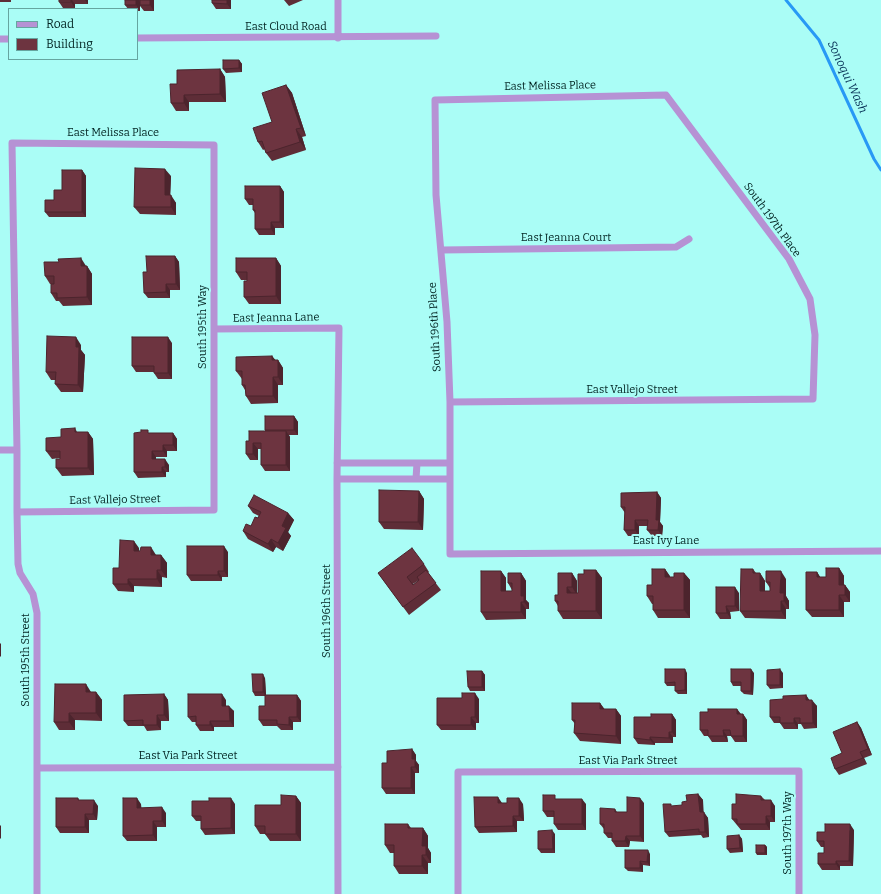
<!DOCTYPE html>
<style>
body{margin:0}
#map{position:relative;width:881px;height:894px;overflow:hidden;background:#aafdf6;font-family:Bitter,serif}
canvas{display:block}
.legend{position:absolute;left:8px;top:8px;width:130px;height:52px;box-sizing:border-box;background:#aafdf6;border:1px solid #66a5a0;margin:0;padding:5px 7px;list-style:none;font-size:12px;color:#002220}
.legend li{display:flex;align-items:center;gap:8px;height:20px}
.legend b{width:20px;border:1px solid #66a5a0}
</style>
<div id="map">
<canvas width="881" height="894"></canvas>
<ul class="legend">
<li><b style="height:5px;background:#b692d4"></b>Road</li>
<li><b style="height:11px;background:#6d3440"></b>Building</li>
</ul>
</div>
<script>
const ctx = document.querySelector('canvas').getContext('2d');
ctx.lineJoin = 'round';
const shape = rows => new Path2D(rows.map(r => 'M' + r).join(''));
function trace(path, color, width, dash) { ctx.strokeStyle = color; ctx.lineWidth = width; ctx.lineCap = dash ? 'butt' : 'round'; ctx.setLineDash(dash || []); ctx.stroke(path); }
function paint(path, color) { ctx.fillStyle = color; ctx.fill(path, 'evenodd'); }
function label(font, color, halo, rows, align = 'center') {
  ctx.font = font + ' Bitter,serif'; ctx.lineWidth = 4; ctx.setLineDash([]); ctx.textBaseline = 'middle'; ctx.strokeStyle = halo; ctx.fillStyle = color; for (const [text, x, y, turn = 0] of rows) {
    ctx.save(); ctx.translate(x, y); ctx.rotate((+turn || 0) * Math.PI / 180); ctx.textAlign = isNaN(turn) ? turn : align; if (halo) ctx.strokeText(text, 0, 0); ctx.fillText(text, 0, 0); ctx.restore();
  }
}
const stream = shape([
 [786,0,819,40,874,159,881,170]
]);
const minor = shape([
 [338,0,338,38],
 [137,38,436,36],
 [0,39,9,39],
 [442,250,676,247,689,239],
 [214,329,339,328,337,479,338,894],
 [450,402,813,399,815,335,810,299,789,259,666,95,435,100,436,195,447,322,450,402,450,554,881,551],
 [0,450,17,450],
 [337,463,450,463],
 [337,479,450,479],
 [416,479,417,463],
 [17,512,214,510,214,145,12,143,17,450,17,512,18,564,20,573,33,594,37,613,37,894],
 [37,768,338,767],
 [458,894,458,772,799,771,799,894]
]);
const wall = shape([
 [0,0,11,0,11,2,0,2],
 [59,0,88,0,88,4,75,4,75,8,63,8,59,2],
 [125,0,154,0,154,11,144,11,140,6,140,11,137,11,137,9,128,9,125,5],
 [200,0,231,0,231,9,216,9,212,3,212,0],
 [284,0,303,0,289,6],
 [239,60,242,64,242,72,226,73,223,69],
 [220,69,225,77,226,102,189,102,189,111,176,111,171,103,177,84],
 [286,85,292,93,306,136,302,137,306,150,272,161,266,153,265,149,263,150,258,142,272,122],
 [82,170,86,176,86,217,49,217,45,212,62,190],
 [171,176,170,195,176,203,176,215,140,214,134,207],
 [280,186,284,192,284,228,275,228,275,235,259,235,255,229,255,213,253,210,253,205,249,205,245,199],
 [175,256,179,262,180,290,170,290,170,298,148,298,144,293,147,272],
 [276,258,281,266,281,304,249,304,244,297,247,280,241,280,236,272],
 [87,266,92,274,92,305,63,306,59,301,56,301,51,293,51,284,50,284,45,276],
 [172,343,172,379,158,379,154,373,154,372,136,372,132,366],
 [81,345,81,350,85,355,83,392,61,392,55,384,56,380,51,380,46,372],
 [272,356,275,360,278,360,283,368,283,385,278,385,278,403,251,404,246,396,245,390,242,385,242,379,236,371],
 [294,416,298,422,298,435,289,435,290,437,290,471,265,471,261,465,261,449,258,449,258,460,250,460,246,454,249,441,265,431,265,430],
 [75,428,77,432,88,432,93,439,94,475,62,476,56,468,60,458,52,459,46,451,61,437],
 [150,433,173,433,177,439,177,451,167,451,167,457,156,457,156,459,169,465,169,472,166,472,166,477,138,478,134,472],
 [419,491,424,499,423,530,384,529,379,522],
 [657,492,661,498,660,522,663,526,662,536,652,536,647,530,648,526,639,526,639,536,628,536,624,530,625,513,621,507],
 [248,506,288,513,294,520,288,532,291,536,283,551,276,547,273,552,248,539,243,531,251,526,259,516,253,513],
 [139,548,139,551,156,555,161,555,167,563,167,578,162,577,162,587,134,586,134,592,118,591,113,584,119,568],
 [228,552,228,577,222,577,222,581,191,581,187,575],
 [424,564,429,572,428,573,441,590,409,615,378,573],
 [419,580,413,585,413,584],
 [839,568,844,576,844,585,845,585,850,592,850,602,844,602,844,617,812,617,806,610,817,572,820,577,826,577],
 [665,569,670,577,674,577,684,573,690,580,690,618,658,618,653,610,653,604,652,604,647,596,652,585],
 [753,569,756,573,760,573,765,581,765,591,770,591,770,588,766,582,786,579,786,596,789,601,789,609,786,609,786,619,745,618,740,611],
 [596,570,602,578,602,619,563,619,558,611,558,606,555,601,558,595,572,573,577,581,577,593,578,593,584,574],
 [501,571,506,578,506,591,512,591,512,590,508,583,521,573,526,581,526,600,529,603,529,609,526,609,526,619,486,620,481,612],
 [739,593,739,611,730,612,731,619,720,619,716,613],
 [482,671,485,675,485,691,470,691,468,687],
 [687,673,687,694,678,694,675,691,675,686,667,686,665,683],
 [754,673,753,695,744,694,741,691,741,686,733,686,731,682],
 [783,673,783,688,770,689,767,685],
 [265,678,266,695,297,695,301,701,301,722,293,722,293,730,281,730,277,726,263,726,259,720,265,706,265,696,255,696,253,692],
 [96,692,102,700,102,721,75,720,75,730,59,730,54,722],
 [164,694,168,700,169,721,161,721,161,730,147,731,144,726,128,726,124,721],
 [806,695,809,700,817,706,817,728,804,729,801,724,798,724,798,729,784,729,780,723,774,723,770,717,783,699],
 [479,699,479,723,476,723,476,730,441,730,437,725],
 [226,700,226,706,234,711,234,727,214,727,214,731,200,731,196,725,196,722,192,722,188,717],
 [600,703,604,709,616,709,621,716,621,744,580,741,574,733,575,724,572,720],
 [737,709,741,714,743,714,747,720,747,742,735,742,731,736,727,736,728,742,712,742,708,736,704,736,700,730,708,712],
 [672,714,676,720,676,737,673,737,673,743,655,743,655,745,638,744,634,738,651,717],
 [857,722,861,728,872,755,864,758,867,764,839,775,835,769,842,753],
 [412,749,416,755,416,761,419,765,419,773,415,773,415,794,386,794,382,788,387,763],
 [698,794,703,800,703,812,708,818,709,837,703,838,701,835,669,837,665,832,682,805,687,801],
 [296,796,301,803,301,841,270,841,265,834,260,834,255,826,281,805],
 [761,796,765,800,775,806,775,822,770,822,770,830,741,830,732,819,736,804],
 [78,798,79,800,98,806,97,820,89,820,89,833,60,833,56,827],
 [557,799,586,804,586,830,558,830,554,824,554,817,547,817,543,811],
 [502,803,523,804,524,821,517,821,517,832,479,833,475,827],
 [644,803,644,842,630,841,629,847,616,847,612,841,612,838,608,838,604,833,604,829,600,824,615,809,617,812,627,812],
 [141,804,141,808,166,813,166,827,157,827,157,841,127,841,123,836],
 [235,804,235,834,205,835,201,829,201,821,196,821,192,816],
 [408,824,411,828,423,828,428,836,428,848,431,853,431,863,428,863,428,874,399,874,394,866,394,853,390,853,385,845],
 [854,830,853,866,840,866,840,870,822,870,818,864,824,853,824,847,821,847,817,841,825,832],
 [555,834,555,853,541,853,538,849],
 [739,835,742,839,743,852,730,853,727,849],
 [765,845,767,847,767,855,757,855,756,853],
 [650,854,650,866,643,865,643,872,628,871,625,868]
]);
const shadedWall = shape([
 [71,0,72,0,75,4,75,8,71,2],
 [85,0,88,0,88,4],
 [136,0,139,0,140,2,140,11,136,5],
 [150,0,154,0,154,11,150,5],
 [227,0,231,0,231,9,227,4],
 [239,60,242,64,242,72,239,68],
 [220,69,225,77,226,102,220,94],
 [286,85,292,93,306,136,301,128],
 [184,95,189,102,189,111,184,103],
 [296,129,302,137,306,150,300,142],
 [165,169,171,176,170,203,165,195],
 [82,170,86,176,86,217,82,212],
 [280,186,284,192,284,228,280,222],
 [171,195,176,203,176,215,171,207],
 [271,222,275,228,275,235,271,229],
 [175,256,179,262,180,290,176,284],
 [81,258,86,266,86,274,81,266],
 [276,258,281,266,281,304,276,296],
 [87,266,92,274,92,305,87,297],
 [166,284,170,290,170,298,166,292],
 [76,337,81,345,81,350,85,355,83,392,78,385,76,347],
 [168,337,172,343,172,379,168,373],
 [272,356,278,363,272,360],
 [278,360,283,368,283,385,278,377],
 [273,377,278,385,278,403,273,396],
 [294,416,298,422,298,435,294,430],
 [286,431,290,437,290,471,286,465],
 [88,432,93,439,94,475,88,468],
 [173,433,177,439,177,451,173,445],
 [253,443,258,449,258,460,253,454],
 [163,445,167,451,167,457,163,451],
 [152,451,156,457,156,465,152,459],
 [165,459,169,465,169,472,165,467],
 [162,467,166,472,166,477,162,472],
 [419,491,424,499,423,530,418,522],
 [657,492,661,498,660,522,663,526,662,536,658,530,656,520],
 [288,513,294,520,288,532,291,536,283,551,278,543,282,526],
 [635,520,639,526,639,536,635,530],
 [271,539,276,547,273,552,268,544],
 [134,541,139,548,139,558,134,551],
 [224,546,228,552,228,577,224,571],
 [151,547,156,555,156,563,151,555],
 [161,555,167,563,167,578,161,570],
 [839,568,844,576,844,592,839,585],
 [665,569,670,576,670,585,665,577],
 [157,570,162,577,162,587,157,579],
 [596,570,602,578,602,619,596,611],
 [218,571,222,577,222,581,218,575],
 [501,571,506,578,506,598,501,591],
 [781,571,786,579,786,596,789,601,789,609,784,601,780,593],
 [817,572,822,580,817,577],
 [521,573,526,581,526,600,529,603,529,609,524,602,521,596],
 [572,573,577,581,577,595,572,587],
 [684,573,690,580,690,618,684,610],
 [760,573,765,581,765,598,760,591],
 [128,579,134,586,134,592,128,584],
 [845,585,850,592,850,602,845,595],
 [567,587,573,595,567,593],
 [735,587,739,593,739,611,735,606],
 [839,595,844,602,844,617,839,610],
 [781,601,786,609,786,619,781,611],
 [521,602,526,609,526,619,521,612],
 [726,606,730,612,731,619,727,613],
 [0,643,1,644,1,657,0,656],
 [685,669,687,673,687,694,685,690],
 [751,669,754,673,753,695,751,691],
 [780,669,783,673,783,688,780,685],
 [482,671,485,675,485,691,482,687],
 [263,674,265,678,266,696,263,692],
 [86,684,91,692,91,700,86,692],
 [96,692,102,700,102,721,96,713],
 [475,693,479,699,479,723,475,717],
 [164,694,168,700,169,721,164,715],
 [222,694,226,700,226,712,222,706],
 [297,695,301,701,301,722,297,717],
 [806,695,810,701,806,700],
 [812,700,817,706,817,728,813,723],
 [600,703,606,711,600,709],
 [229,706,234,711,234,727,230,721],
 [616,709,621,716,621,744,616,736],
 [737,709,741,715,737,714],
 [69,713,75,720,75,730,69,722],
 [672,714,676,720,676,737,672,732],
 [743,714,747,720,747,742,743,736],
 [157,715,161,721,161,730,157,725],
 [289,717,293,722,293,730,289,725],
 [471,717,476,723,476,730,471,725],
 [794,718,798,724,798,729,794,723],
 [210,721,214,727,214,731,210,725],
 [857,722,861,728,872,755,868,749],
 [723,730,727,736,728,742,724,736],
 [669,732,673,737,673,743,669,738],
 [650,737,655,743,655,745,650,740],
 [412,749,416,755,416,761,419,765,419,773,415,767,412,759],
 [860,752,864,758,867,764,863,758],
 [411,767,415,773,415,794,411,788],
 [698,794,703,800,704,818,700,812],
 [296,796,301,803,301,841,296,834],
 [498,797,502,803,502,809,498,803],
 [137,798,141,804,142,813,137,808],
 [231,798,235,804,235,834,231,828],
 [519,798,523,804,524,821,519,816],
 [640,798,644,803,644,842,640,836],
 [582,799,586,804,586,830,582,824],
 [94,800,98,806,97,820,93,814],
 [771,800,775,806,775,822,771,816],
 [162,807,166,813,166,827,162,821],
 [704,812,708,818,709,837,705,832],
 [85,814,89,820,89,833,85,827],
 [513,816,517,821,517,832,513,826],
 [766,816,770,822,770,830,766,824],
 [153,821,157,827,157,841,153,835],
 [850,824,854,830,853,866,849,861],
 [0,825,1,826,1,839,0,838],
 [423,828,428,836,428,848,431,853,431,863,426,855,422,846],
 [552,830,555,834,555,853,553,849],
 [739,835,742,839,743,852,740,848],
 [626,836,630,841,629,847,625,841],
 [765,845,767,847,767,855,765,853],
 [648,850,650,854,650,866,647,862],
 [422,855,428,863,428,874,422,866],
 [640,861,643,865,643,872,640,868],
 [836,861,840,866,840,870,836,864]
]);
const building = shape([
 [59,0,71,0,71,2,59,2,59,0],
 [125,0,136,0,136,5,125,5,125,0],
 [140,0,150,0,150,5,140,5,140,0],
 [212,0,227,0,227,4,212,3,212,0],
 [223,60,239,60,239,68,223,69,223,60],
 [220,69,220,94,184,95,184,103,171,103,170,84,177,84,177,70,220,69],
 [286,85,301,128,296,129,300,142,266,153,262,141,258,142,253,128,272,122,262,93,286,85],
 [135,168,165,169,165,195,171,195,171,207,134,207,135,168],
 [62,170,82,170,82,212,45,212,45,200,54,200,54,190,62,190,62,170],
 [245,186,280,186,280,222,271,222,271,229,255,229,255,210,253,210,253,199,245,199,245,186],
 [146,256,175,256,176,284,166,284,166,292,144,293,143,272,147,272,146,256],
 [81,258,81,266,87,266,87,297,57,298,57,293,51,293,51,284,54,284,54,276,45,276,44,262,59,262,58,259,81,258],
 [236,258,276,258,276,296,244,297,244,281,247,281,247,272,236,272,236,258],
 [47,336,76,337,76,347,79,347,78,385,55,384,56,372,46,372,47,336],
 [132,337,168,337,168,373,154,373,154,366,132,366,132,337],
 [272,356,272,360,278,360,278,377,273,377,273,396,246,396,245,385,242,385,242,371,236,371,236,357,272,356],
 [265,416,294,416,294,430,265,430,265,416],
 [75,428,75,432,88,432,88,468,56,468,56,459,60,459,60,451,46,451,46,438,61,437,61,429,75,428],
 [141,430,148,430,148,433,173,433,173,445,163,445,163,451,152,451,152,459,165,459,165,467,162,467,162,472,134,472,134,433,141,432,141,430],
 [249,431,286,431,286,465,261,465,261,443,253,443,253,454,246,454,246,441,249,441,249,431],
 [379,490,419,491,418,522,379,522,379,490],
 [657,492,656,520,659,520,658,530,647,530,648,520,635,520,635,530,624,530,625,507,621,507,621,493,657,492],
 [254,495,288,513,282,526,286,528,278,543,271,539,268,544,243,531,246,524,251,526,255,517,258,518,261,512,248,506,254,495],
 [120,540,134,541,134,551,140,551,141,547,151,547,151,555,161,555,161,570,157,570,157,579,128,579,128,584,113,584,113,568,119,568,120,540],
 [187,546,224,546,224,571,218,571,218,575,187,575,187,546],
 [412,548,424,564,407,577,413,585,419,580,417,577,426,570,436,583,403,607,378,573,412,548],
 [826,568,839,568,839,585,845,585,845,595,839,595,839,610,806,610,806,572,817,572,817,577,826,577,826,568],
 [652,569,665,569,665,577,674,577,674,573,684,573,684,610,653,610,653,596,647,596,647,585,652,585,652,569],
 [741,569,753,569,753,573,760,573,760,591,770,591,770,582,766,582,766,571,781,571,780,593,784,593,784,601,781,601,781,611,740,611,741,569],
 [584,570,596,570,596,611,558,611,558,601,555,601,555,595,558,595,558,573,572,573,572,587,567,587,567,593,578,593,578,574,584,574,584,570],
 [481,571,501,571,501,591,512,591,512,583,508,583,508,573,521,573,521,596,524,596,524,602,521,602,521,612,481,612,481,571],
 [716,587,735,587,735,606,726,606,727,613,716,613,716,587],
 [665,669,685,669,685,690,675,691,675,682,665,683,665,669],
 [731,669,751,669,751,691,741,691,741,682,731,682,731,669],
 [780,669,780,685,767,685,767,670,780,669],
 [467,671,482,671,482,687,468,687,467,671],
 [252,674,263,674,263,692,253,692,252,674],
 [55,684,86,684,86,692,96,692,96,713,69,713,69,722,54,722,55,684],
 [462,693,475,693,475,717,471,717,471,725,437,725,437,698,462,698,462,693],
 [164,694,164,715,157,715,157,725,143,725,143,720,124,721,124,695,164,694],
 [188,694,222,694,222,706,229,706,230,721,210,721,210,725,196,725,196,716,188,717,188,694],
 [265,695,297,695,297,717,289,717,289,725,277,724,277,720,259,720,259,706,265,706,265,695],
 [806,695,806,700,812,700,813,723,800,723,800,718,794,718,794,723,780,723,780,717,770,717,770,700,783,699,783,696,806,695],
 [572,703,600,703,600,709,616,709,616,736,574,733,575,720,572,720,572,703],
 [708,709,737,709,737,714,743,714,743,736,731,736,730,730,723,730,724,736,708,736,708,730,700,730,700,712,708,712,708,709],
 [651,714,672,714,672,732,669,732,669,738,650,737,650,740,634,738,634,717,651,717,651,714],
 [857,722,868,749,860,752,863,758,835,769,831,758,842,753,833,732,857,722],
 [412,749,412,759,415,759,415,767,411,767,411,788,382,788,382,763,387,763,387,751,412,749],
 [698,794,700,812,704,812,705,832,699,832,699,829,665,832,663,804,671,804,671,806,682,805,682,802,687,801,686,795,698,794],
 [736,794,761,796,761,800,771,800,771,816,766,816,766,824,737,824,737,819,732,819,732,804,736,804,736,794],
 [281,795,296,796,296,834,265,834,265,826,255,826,255,805,281,805,281,795],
 [543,795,555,795,555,799,582,799,582,824,554,824,554,811,543,811,543,795],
 [474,797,498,797,498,803,507,803,507,798,519,798,519,816,513,816,513,826,475,827,474,797],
 [627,797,640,798,640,836,626,836,625,841,612,841,612,833,604,833,604,824,600,824,600,808,615,809,615,812,627,812,627,797],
 [56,798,78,798,78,800,94,800,93,814,85,814,85,827,56,827,56,798],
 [123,798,137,798,137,808,162,807,162,821,153,821,153,835,123,836,123,798],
 [209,798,231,798,231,828,201,829,201,816,192,816,192,801,209,801,209,798],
 [385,824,408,824,408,828,423,828,422,846,426,846,426,855,422,855,422,866,394,866,394,845,385,845,385,824],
 [825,824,850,824,849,861,836,861,836,864,818,864,818,853,824,853,824,841,817,841,817,832,825,832,825,824],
 [552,830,553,849,538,849,538,831,552,830],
 [739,835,740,848,727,849,727,836,739,835],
 [756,845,765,845,765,853,756,853,756,845],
 [625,850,648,850,647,862,640,861,640,868,625,868,625,850]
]);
const streetNames = [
 ["East Cloud Road",286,27],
 ["East Melissa Place",550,86,-1],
 ["East Melissa Place",113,133],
 ["South 197th Place",772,220,54],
 ["East Jeanna Court",566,238],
 ["East Jeanna Lane",276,318,-1],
 ["South 195th Way",203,327,-90],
 ["South 196th Place",435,327,-93],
 ["East Vallejo Street",632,390],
 ["East Vallejo Street",115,500,-1],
 ["East Ivy Lane",666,541],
 ["South 196th Street",327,611,-90],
 ["South 195th Street",26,660,-90],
 ["East Via Park Street",188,756],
 ["East Via Park Street",628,761],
 ["South 197th Way",788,833,-90]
];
const waterNames = [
 ["Sonoqui Wash",847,77,65]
];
trace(stream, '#2899f5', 3);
trace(minor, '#b692d4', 7);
paint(wall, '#5e2d37');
paint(shadedWall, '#4c242d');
paint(building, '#6d3440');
trace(building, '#4c242d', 1);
label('11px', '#002220', '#aafdf6', streetNames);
label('italic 12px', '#0b365a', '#aafdf6', waterNames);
</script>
